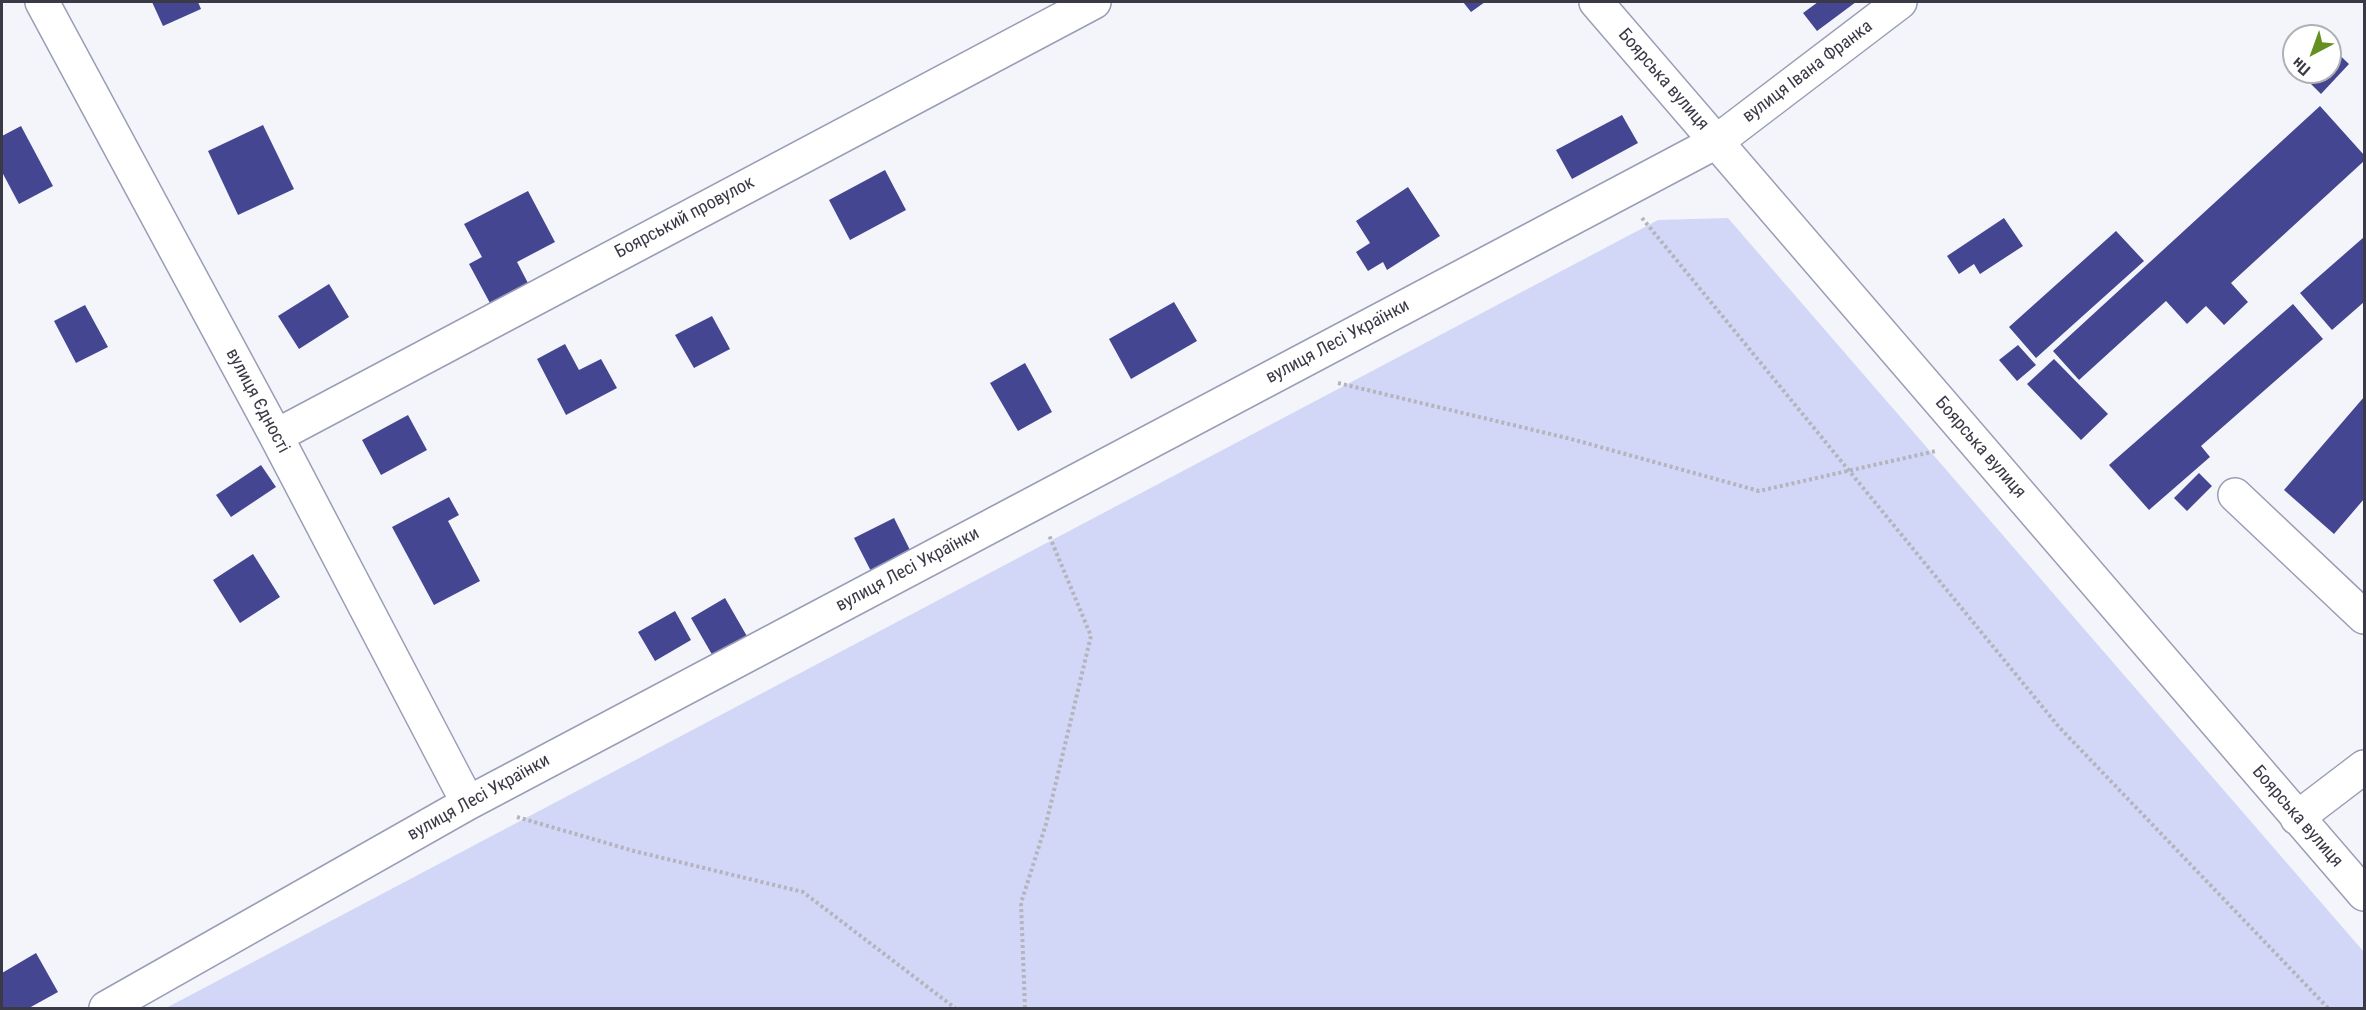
<!DOCTYPE html>
<meta charset="utf-8">
<style>
body{margin:0}
#map{position:relative;width:2366px;height:1010px;overflow:hidden;background:#f4f5fb;font-family:"Roboto Condensed",sans-serif}
canvas{display:block}
.frame{position:absolute;inset:0;border:3px solid #393a45;pointer-events:none}
.north{position:absolute;left:2282px;top:24px;width:60px;height:60px;box-sizing:border-box;background:#fff;border:2px solid #b0b0b5;border-radius:50%;rotate:221deg;font-size:16px;font-weight:700;line-height:24px;text-align:center;color:#393a45}
.north::after{content:'';display:block;margin:auto;width:21px;height:27px;background:#659020;clip-path:polygon(50% 0,100% 100%,50% 72%,0 100%)}
</style>
<div id="map">
<canvas width="2366" height="1010"></canvas>
<div class="frame"></div>
<div class="north">Пн</div>
</div>
<script>
const ctx = document.querySelector('canvas').getContext('2d');
ctx.lineJoin = 'round';
function paint(path, color) { ctx.fillStyle = color; ctx.fill(path, 'evenodd'); }
const shape = rows => new Path2D(rows.map(r => 'M' + r).join(''));
function trace(path, color, width, dash) { ctx.strokeStyle = color; ctx.lineWidth = width; ctx.lineCap = dash ? 'butt' : 'round'; ctx.setLineDash(dash || []); ctx.stroke(path); }
function label(font, color, halo, rows, align = 'center') {
  ctx.font = font + ' "Roboto Condensed",sans-serif'; ctx.lineWidth = 6; ctx.setLineDash([]); ctx.textBaseline = 'middle'; ctx.strokeStyle = halo; ctx.fillStyle = color; for (const [text, x, y, turn = 0] of rows) {
    ctx.save(); ctx.translate(x, y); ctx.rotate((+turn || 0) * Math.PI / 180); ctx.textAlign = isNaN(turn) ? turn : align; if (halo) ctx.strokeText(text, 0, 0); ctx.fillText(text, 0, 0); ctx.restore();
  }
}
const green = shape([
 [1728,218,2364,952,2364,1008,166,1008,1658,220]
]);
const building = shape([
 [152,2,198,2,201,9,163,26],
 [1463,2,1485,2,1471,12],
 [1818,2,1856,2,1817,31,1803,13],
 [2330,46,2349,64,2321,94,2305,78,2310,72,2330,72],
 [2320,106,2364,155,2364,161,2231,283,2248,302,2224,325,2206,306,2187,324,2166,301,2079,380,2053,351],
 [1622,115,1638,143,1572,179,1556,150],
 [263,125,294,189,238,215,208,151],
 [21,126,53,186,19,204,2,172,2,136],
 [885,170,906,210,850,240,829,200],
 [1408,187,1440,236,1387,270,1383,262,1368,271,1356,252,1370,243,1356,221],
 [528,191,555,242,517,262,529,285,491,305,469,264,482,257,464,224],
 [2004,218,2023,246,1980,274,1974,264,1959,274,1947,256],
 [2116,231,2144,261,2036,358,2009,327],
 [2364,237,2364,302,2332,330,2300,293],
 [329,284,349,317,299,349,278,316],
 [1174,302,1197,341,1131,379,1109,339],
 [2293,304,2323,339,2201,446,2210,457,2149,510,2109,465],
 [85,305,108,347,76,363,54,321],
 [712,316,730,349,694,368,675,335],
 [565,344,579,370,601,359,617,388,566,415,537,359],
 [2018,345,2036,365,2017,381,1999,360],
 [2054,359,2108,414,2081,440,2027,384],
 [1025,363,1052,412,1018,431,990,383],
 [2364,397,2364,499,2334,534,2284,490],
 [408,415,427,450,381,475,362,440],
 [261,465,276,487,231,517,216,495],
 [2199,473,2212,486,2187,511,2174,498],
 [449,497,459,515,448,521,480,581,434,605,392,527],
 [894,518,914,558,874,577,854,538],
 [253,554,280,597,240,623,213,580],
 [725,598,748,638,714,658,691,618],
 [675,611,691,640,655,661,638,632],
 [36,953,58,992,29,1008,2,1008,2,973]
]);
const path = shape([
 [1642,218,2059,727,2328,1008],
 [1338,383,1571,439,1759,491,1936,451],
 [517,817,634,851,803,892,955,1008],
 [1025,1008,1021,903,1046,824,1091,636,1049,535]
]);
const minor = shape([
 [42,2,276,436,468,803],
 [1596,2,2364,894],
 [276,436,1094,2],
 [2235,495,2364,617],
 [2297,818,2364,767],
 [106,1008,468,803,1716,142,1900,2]
]);
const streetNames = [
 ["вулиця Івана Франка",1808,72,-37],
 ["Боярська вулиця",1663,80,49],
 ["Боярський провулок",685,218,-28],
 ["вулиця Лесі Українки",1338,342,-28],
 ["вулиця Єдності",257,401,62],
 ["Боярська вулиця",1980,448,49],
 ["вулиця Лесі Українки",908,570,-28],
 ["вулиця Лесі Українки",479,798,-29],
 ["Боярська вулиця",2297,817,49]
];
paint(green, '#d2d7f8');
paint(building, '#444691');
trace(minor, '#9a9db6', 36);
trace(path, '#b3b4bc', 4, [3, 3]);
trace(minor, '#fff', 33);
label('18px', '#393a45', '#fff', streetNames);
</script>
